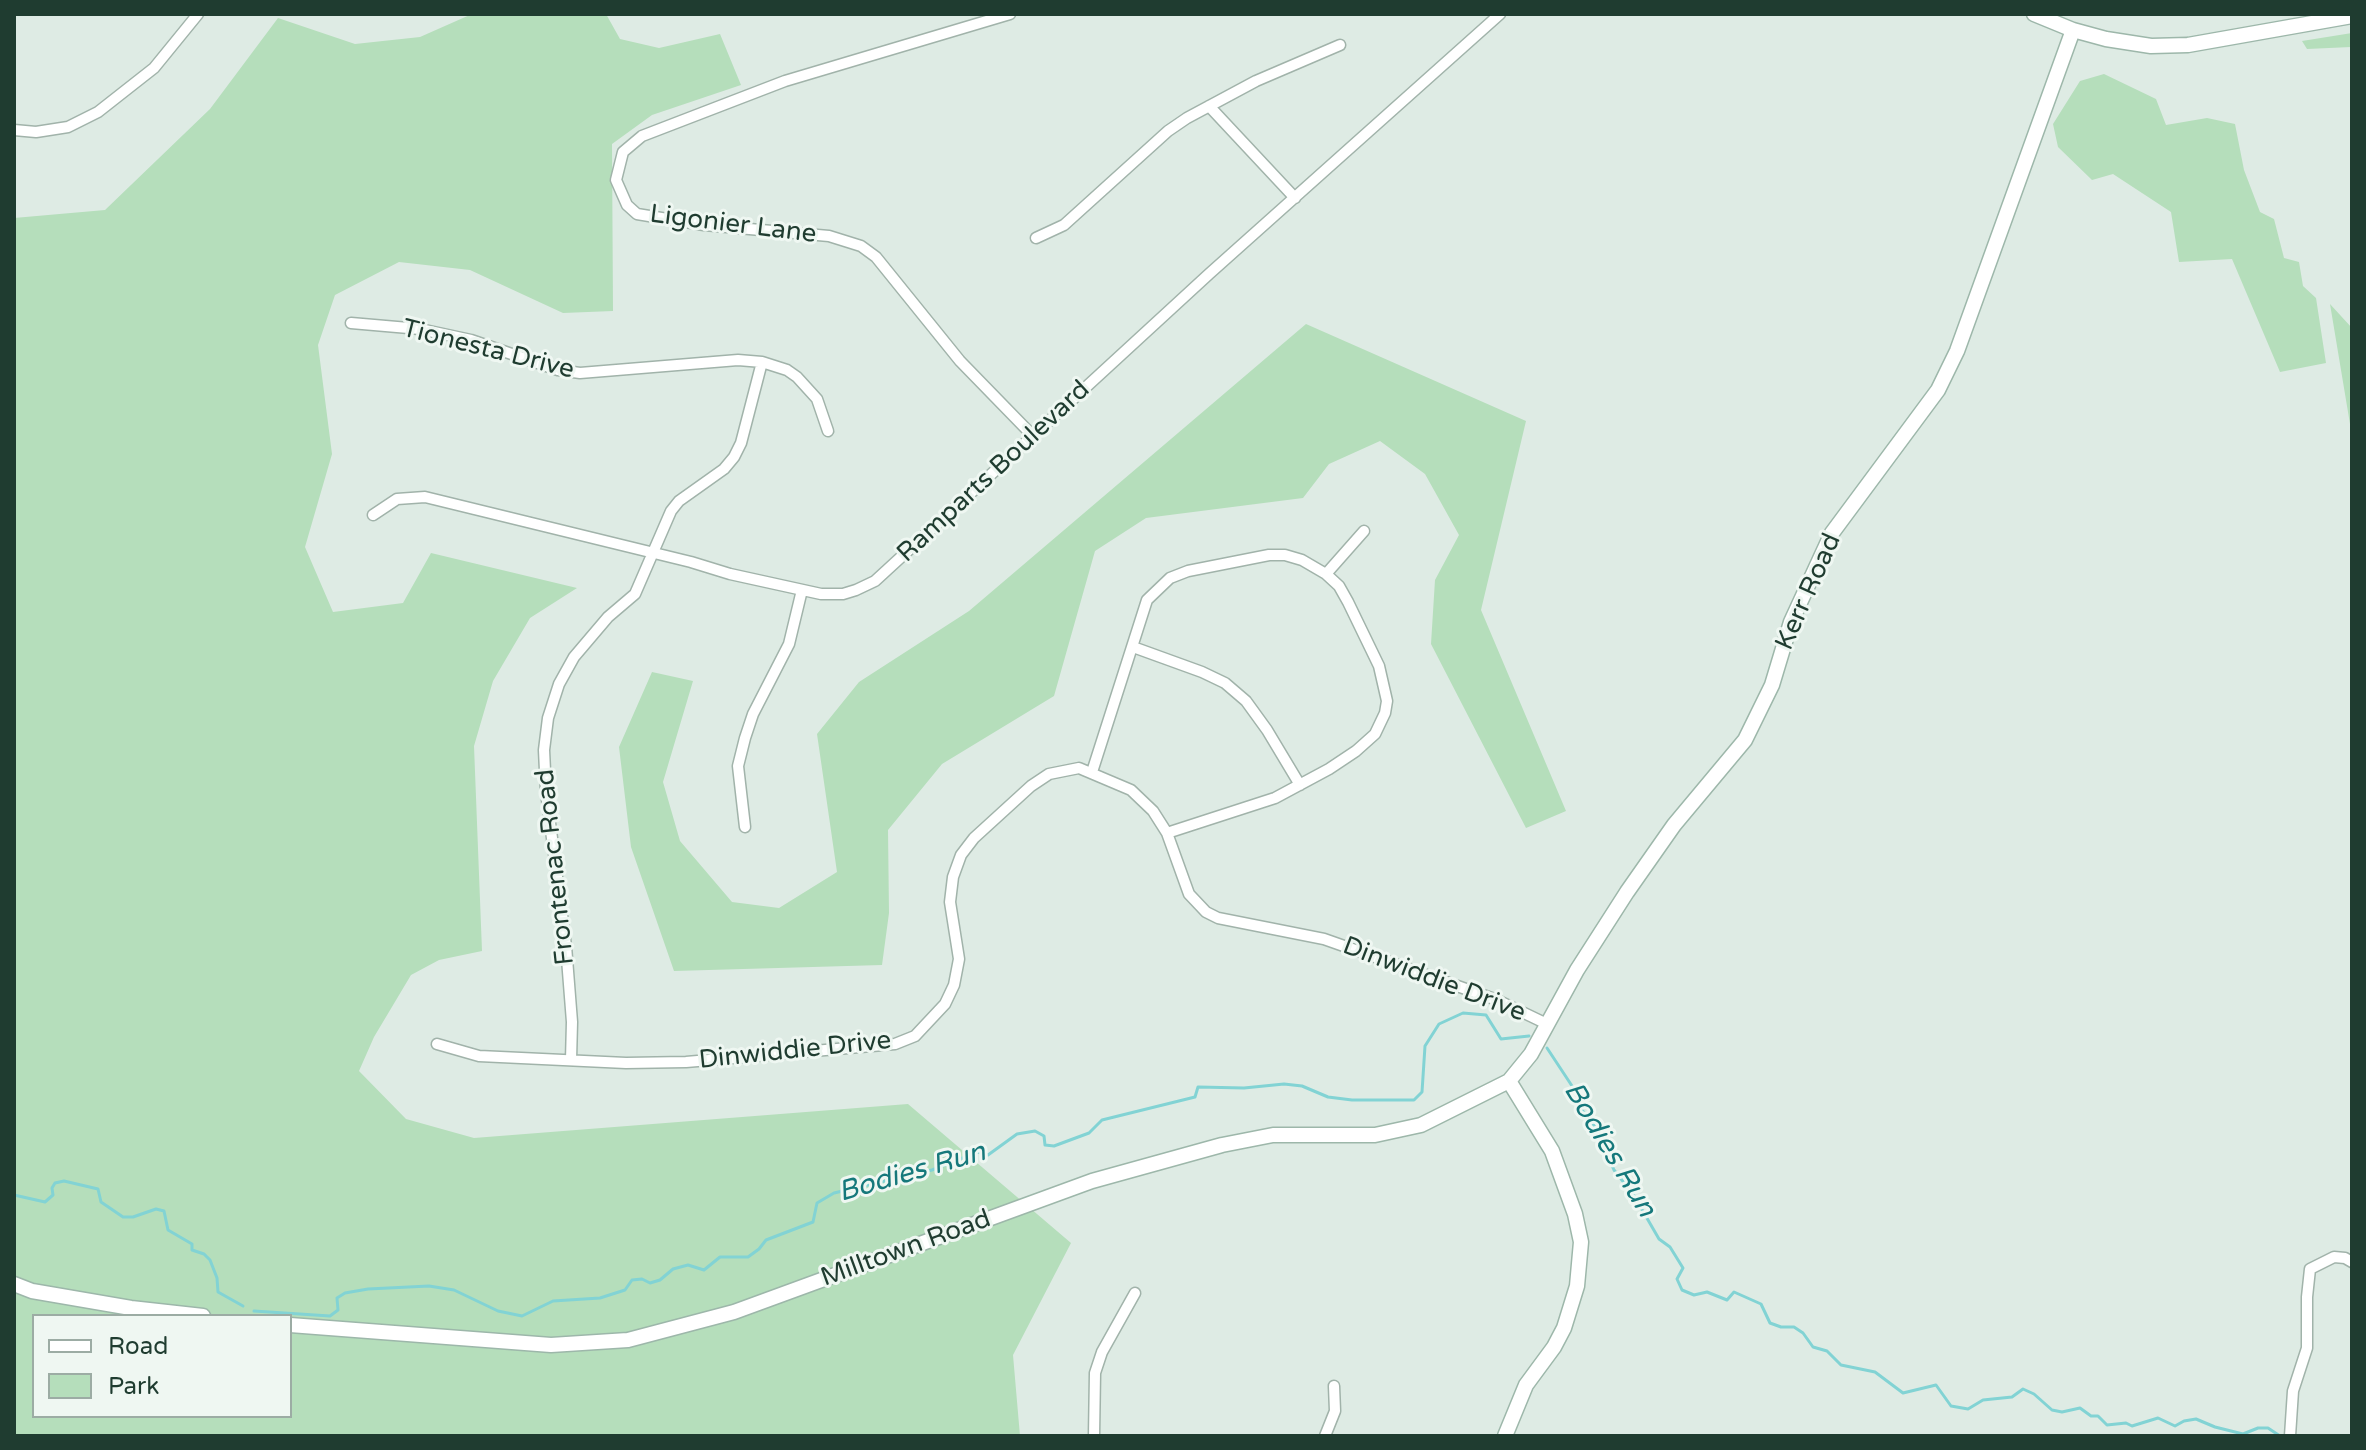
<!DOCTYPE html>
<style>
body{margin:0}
#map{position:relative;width:2366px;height:1450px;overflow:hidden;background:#deebe4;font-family:"Varela Round",sans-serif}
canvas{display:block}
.frame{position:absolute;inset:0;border:16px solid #1f3c30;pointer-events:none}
.legend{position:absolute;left:32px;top:1314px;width:260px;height:104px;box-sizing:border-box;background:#eff7f2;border:2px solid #9caca4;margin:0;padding:10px 14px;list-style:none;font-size:24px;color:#1f3c30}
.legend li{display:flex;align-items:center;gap:16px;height:40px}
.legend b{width:40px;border:2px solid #9caca4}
</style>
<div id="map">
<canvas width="2366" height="1450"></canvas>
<div class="frame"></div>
<ul class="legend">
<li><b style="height:10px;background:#fff"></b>Road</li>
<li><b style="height:22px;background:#b5debb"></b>Park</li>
</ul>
</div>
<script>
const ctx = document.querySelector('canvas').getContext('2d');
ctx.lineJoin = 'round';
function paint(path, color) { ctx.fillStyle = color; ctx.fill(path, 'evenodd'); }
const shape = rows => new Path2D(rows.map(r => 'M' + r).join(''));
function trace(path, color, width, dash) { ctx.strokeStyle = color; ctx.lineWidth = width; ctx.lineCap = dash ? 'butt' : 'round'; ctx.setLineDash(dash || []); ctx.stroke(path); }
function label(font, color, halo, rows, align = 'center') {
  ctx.font = font + ' "Varela Round",sans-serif'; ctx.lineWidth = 6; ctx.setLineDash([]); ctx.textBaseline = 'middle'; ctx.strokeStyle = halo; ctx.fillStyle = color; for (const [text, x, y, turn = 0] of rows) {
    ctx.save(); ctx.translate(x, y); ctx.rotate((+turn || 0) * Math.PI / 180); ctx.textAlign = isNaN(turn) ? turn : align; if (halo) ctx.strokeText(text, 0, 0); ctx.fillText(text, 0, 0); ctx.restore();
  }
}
const green = shape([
 [472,14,606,14,620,39,659,48,720,34,741,85,652,115,612,144,613,311,563,313,470,270,399,262,335,295,318,345,332,454,305,547,333,612,403,603,431,553,577,588,530,618,493,681,474,746,482,951,439,960,411,975,374,1037,359,1071,406,1119,474,1138,908,1104,1071,1243,1013,1355,1020,1436,14,1436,14,218,105,210,210,109,278,18,355,44,420,37],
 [34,1316,290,1316,290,1416,34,1416],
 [2352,33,2352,50,2351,47,2307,49,2302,41],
 [2104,74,2156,99,2166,125,2207,118,2235,124,2244,170,2260,212,2274,219,2284,258,2299,262,2303,286,2316,298,2326,363,2280,372,2232,259,2179,262,2171,212,2113,174,2092,180,2058,147,2053,124,2080,81],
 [2330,304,2352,328,2352,436],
 [1306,324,1526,421,1481,610,1566,811,1526,828,1431,644,1435,580,1459,535,1425,474,1380,441,1329,464,1303,498,1146,518,1095,551,1054,696,942,764,888,830,889,913,882,965,674,971,631,847,619,747,652,672,693,681,663,782,680,841,732,902,779,908,837,872,817,734,859,682,969,611]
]);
const stream = shape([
 [1547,1048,1576,1092,1578,1106,1592,1121,1614,1170,1633,1194,1659,1239,1670,1247,1683,1268,1677,1279,1682,1290,1694,1295,1707,1292,1727,1300,1734,1292,1761,1304,1770,1323,1781,1327,1794,1327,1803,1333,1813,1347,1827,1351,1841,1365,1875,1372,1903,1393,1936,1385,1951,1406,1968,1409,1983,1400,2012,1397,2023,1389,2034,1394,2052,1410,2062,1412,2080,1408,2091,1416,2098,1416,2107,1425,2126,1423,2132,1426,2158,1418,2175,1426,2184,1421,2196,1419,2215,1427,2243,1434,2258,1428,2268,1428,2280,1436],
 [14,1195,45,1202,53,1195,52,1188,55,1183,64,1181,98,1189,101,1202,123,1217,133,1217,156,1209,164,1211,168,1230,192,1244,192,1250,204,1254,210,1260,217,1278,218,1292,243,1306],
 [254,1311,330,1316,338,1310,337,1298,345,1293,368,1289,429,1286,454,1290,498,1311,522,1316,553,1301,600,1298,625,1290,632,1280,642,1279,650,1283,660,1280,673,1269,688,1265,704,1270,720,1257,748,1257,759,1249,766,1240,813,1222,817,1203,834,1193,932,1170,978,1152,988,1155,1017,1134,1035,1131,1044,1136,1045,1145,1054,1146,1089,1133,1102,1120,1195,1097,1198,1087,1244,1088,1284,1084,1302,1086,1328,1097,1352,1100,1414,1100,1422,1092,1425,1046,1439,1024,1463,1013,1486,1015,1501,1039,1529,1036]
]);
const street = shape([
 [1010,14,785,81,642,136,623,152,616,180,627,205,637,214,704,225,829,236,861,246,876,257,960,361,1033,436],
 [1209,106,1295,198],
 [14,130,36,132,68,127,98,112,154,68,198,14],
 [1036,238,1064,225,1168,131,1187,118,1256,81,1340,45],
 [351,323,420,329,471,340,558,370,580,373,738,360,762,362,787,370,797,377,817,399,828,431],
 [373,515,397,499,425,497,691,562,730,574,821,594,843,594,856,590,875,581,1209,274,1500,14],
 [1326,574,1364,531],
 [1133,647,1202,672,1225,683,1246,701,1267,730,1300,785],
 [1092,772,1147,600,1170,578,1188,571,1269,555,1285,555,1302,560,1326,574,1339,586,1348,602,1379,666,1387,701,1385,713,1375,734,1356,751,1329,769,1275,798,1167,833],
 [745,827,738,766,745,738,753,714,789,644,802,590],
 [437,1044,479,1056,626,1063,686,1062,895,1044,915,1036,945,1004,954,985,959,959,950,902,953,877,961,855,974,838,1031,786,1049,774,1079,768,1131,790,1153,811,1167,833,1189,894,1206,912,1218,918,1324,939,1497,1000,1547,1024],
 [571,1060,572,1022,566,946,546,792,544,750,548,718,559,684,574,657,608,617,635,594,671,511,679,501,724,469,734,457,741,443,762,362],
 [1094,1436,1095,1373,1102,1352,1135,1293],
 [1325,1436,1335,1411,1334,1386],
 [2290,1436,2293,1391,2307,1348,2307,1297,2310,1269,2334,1257,2345,1258,2352,1262]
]);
const secondary = shape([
 [2034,14,2073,30,2106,39,2151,46,2188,45,2352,16],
 [14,1284,32,1291,131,1308,203,1316],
 [290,1325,551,1345,628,1340,734,1312,1092,1181,1222,1145,1273,1135,1375,1135,1421,1125,1509,1081,1531,1054,1577,970,1627,892,1674,825,1745,740,1772,685,1791,622,1832,533,1938,390,1957,351,2073,30],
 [1505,1436,1526,1385,1554,1347,1564,1328,1577,1286,1581,1242,1575,1214,1552,1151,1509,1081]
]);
const streetNames = [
 ["Ligonier Lane",733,225,7],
 ["Tionesta Drive",488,350,14],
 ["Ramparts Boulevard",994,472,-43],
 ["Kerr Road",1809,592,-66],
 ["Frontenac Road",556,867,-96],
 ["Dinwiddie Drive",1434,980,21],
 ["Dinwiddie Drive",795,1051,-6],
 ["Milltown Road",906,1249,-20]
];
const waterNames = [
 ["Bodies Run",1609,1150,59],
 ["Bodies Run",912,1173,-16]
];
paint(green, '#b5debb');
trace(stream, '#82d3d4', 3);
trace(street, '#a1b3aa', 13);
trace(secondary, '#9db7aa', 17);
trace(street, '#fff', 10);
trace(secondary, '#fff', 14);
label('26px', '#1f3c30', '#eff7f2', streetNames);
label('italic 28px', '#15787b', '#eff7f2', waterNames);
</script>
